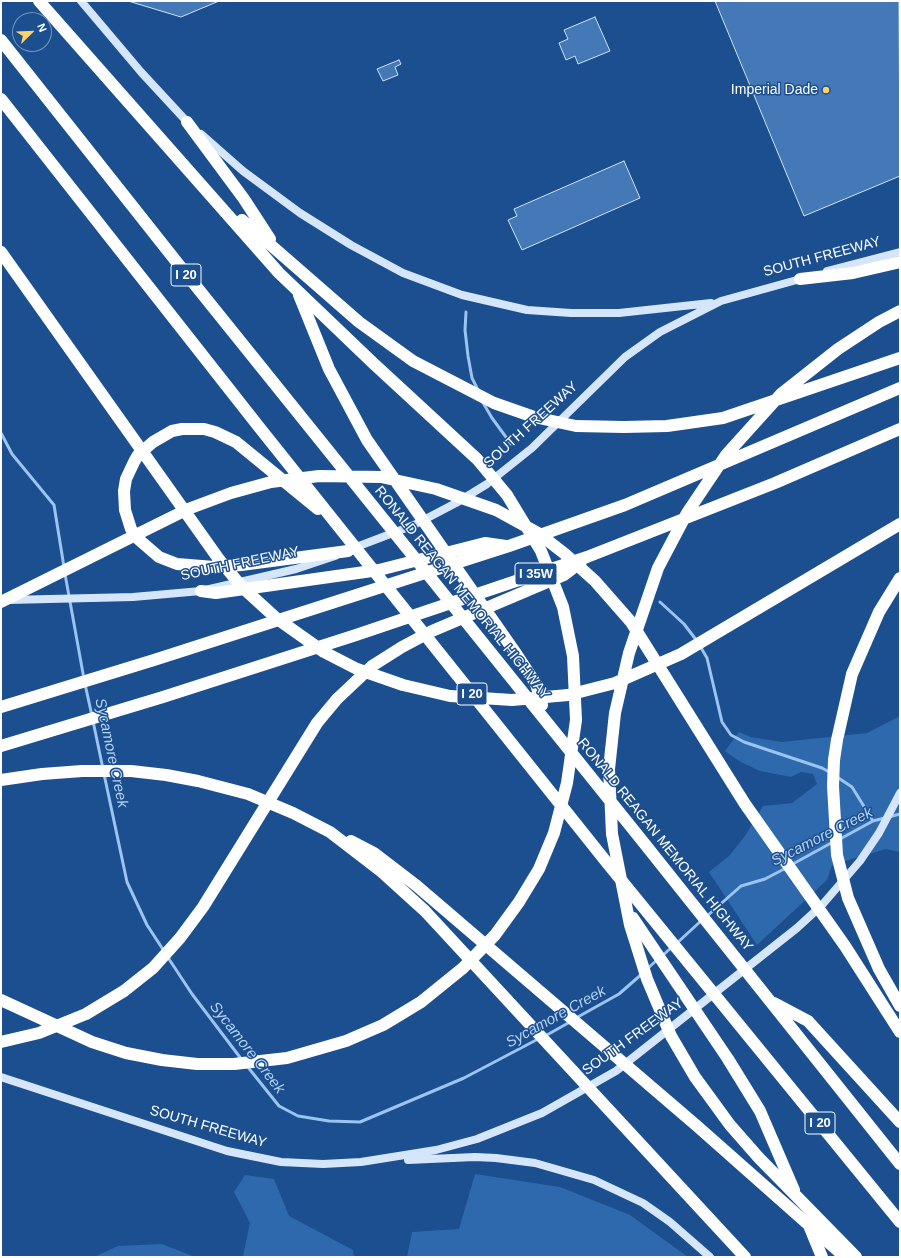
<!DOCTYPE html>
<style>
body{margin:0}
#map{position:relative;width:901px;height:1258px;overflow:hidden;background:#1b4f8f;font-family:Arial,sans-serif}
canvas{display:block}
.frame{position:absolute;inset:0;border:2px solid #fff;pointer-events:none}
.north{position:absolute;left:12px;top:12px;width:40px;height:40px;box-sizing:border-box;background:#1b4f8f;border:1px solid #7695bc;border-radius:50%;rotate:67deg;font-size:11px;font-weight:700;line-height:16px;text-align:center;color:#fff}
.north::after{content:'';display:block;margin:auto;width:14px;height:18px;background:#ffd166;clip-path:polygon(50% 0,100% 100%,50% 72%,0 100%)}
</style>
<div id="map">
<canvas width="901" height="1258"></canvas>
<div class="frame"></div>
<div class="north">N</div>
</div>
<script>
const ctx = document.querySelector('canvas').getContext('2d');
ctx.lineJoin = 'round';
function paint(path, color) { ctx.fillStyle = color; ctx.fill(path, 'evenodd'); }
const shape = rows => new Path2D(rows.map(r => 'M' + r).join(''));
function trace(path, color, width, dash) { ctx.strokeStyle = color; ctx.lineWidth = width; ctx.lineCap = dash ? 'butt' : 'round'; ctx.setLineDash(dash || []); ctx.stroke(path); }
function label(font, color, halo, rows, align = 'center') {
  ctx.font = font + ' Arial,sans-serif'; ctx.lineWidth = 3; ctx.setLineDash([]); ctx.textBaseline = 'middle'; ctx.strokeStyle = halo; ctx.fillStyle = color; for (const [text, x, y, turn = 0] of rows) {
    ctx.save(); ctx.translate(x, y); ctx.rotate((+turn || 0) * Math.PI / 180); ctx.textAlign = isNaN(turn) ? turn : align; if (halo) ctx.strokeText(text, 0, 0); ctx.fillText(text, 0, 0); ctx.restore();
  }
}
const green = shape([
 [900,716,900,852,886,849,832,865,827,880,757,945,709,872,729,856,745,836,763,806,792,803,817,784,813,774,801,772,791,777,760,771,739,761,725,751,739,732,751,737,782,742,867,733],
 [475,1174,560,1187,630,1215,688,1257,407,1257,412,1232,459,1229],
 [245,1175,274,1179,289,1216,353,1250,354,1257,232,1257,243,1256,250,1223,234,1192],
 [162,1244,195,1257,94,1257,118,1246]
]);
const stream = shape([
 [466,312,465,330,468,356,472,378,478,390],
 [482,401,492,418,511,444],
 [1,433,12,454,54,505,64,567],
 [65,574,84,679],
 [660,602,684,624,697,641],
 [700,646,707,658,722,722,731,735,744,742,822,768,831,773],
 [85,684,92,716],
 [93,721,103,769],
 [104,774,127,882,147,925,164,951],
 [837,777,852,787,873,821],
 [840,839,873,821,900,814],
 [791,865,833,842],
 [707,916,741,886,765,879,786,868],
 [677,943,702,920],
 [167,956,192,994,242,1060],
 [662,956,672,947],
 [647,969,657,960],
 [576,1018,619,994,643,973],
 [545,1036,570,1022],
 [247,1066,279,1106,298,1116,329,1121,360,1122,464,1078,540,1038]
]);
const building = shape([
 [128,1,219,1,181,17,128,1],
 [715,1,899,1,900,176,804,216,715,1],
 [595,17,610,51,578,64,575,56,566,60,559,43,568,39,564,30,595,17],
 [399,60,401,64,395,67,398,75,383,81,377,69,399,60],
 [624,161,640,198,522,250,508,220,517,216,514,209,624,161]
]);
const secondary = shape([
 [81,1,141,72,190,125],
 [201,134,243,171,300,213,351,245,403,273,462,295,527,310,571,313,619,313,711,303],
 [827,271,900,252],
 [351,549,414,525,456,503,487,484,532,448,625,357,660,332,721,301,804,278],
 [8,600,133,597,201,591,296,569,335,556],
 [1,1077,227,1151,281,1162,323,1164,361,1162,436,1150,477,1139,542,1113,616,1071,797,928,822,905,860,861,879,833,900,793],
 [408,1160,475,1157,496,1158,535,1163,594,1180,643,1203,670,1222,710,1257]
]);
const motorway = shape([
 [1,40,183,270,640,838,900,1164],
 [1,99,259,427,608,864,900,1222],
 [187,122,244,199,270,239],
 [242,220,359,322,413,361,494,403,534,417,576,426,624,427,667,426,723,418,900,358],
 [1,252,218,558,242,587,276,618,324,652,357,669,403,685,450,696,512,700,568,695,615,683,681,654,900,524],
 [800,279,853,273,900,262],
 [299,295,329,369,367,440,517,655,536,684,542,705],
 [318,509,236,442,215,432,204,429,182,429,172,431,153,442,138,455,134,462,126,479,124,491,125,510,131,529,137,538,159,557,177,564,214,567,241,565,348,551],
 [900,578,879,612,852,674,837,740,834,760,833,786,837,855,848,898,879,969,900,1006],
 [201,591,216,593,379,570,485,543,506,546],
 [1,602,188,509,231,493,271,482,319,476,381,477,436,489,496,510,538,533,565,554,595,581,631,622,745,804,845,946,900,1032],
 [1,707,154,660,509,546,625,505,900,388],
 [1,746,163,697,356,635,587,557,775,483,900,429],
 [1,780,42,774,82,771,131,771,166,775,198,781,248,794,293,813,330,832,382,872,425,911,745,1257],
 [351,841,374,853,417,886,697,1126,845,1257],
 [633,918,728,1059,760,1111,794,1190],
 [1,1000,92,1042,126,1053,162,1060,197,1064,234,1064,287,1058,346,1041,383,1025,421,1002,463,968,495,935,519,902,539,869,554,833,567,783,576,720,573,656,563,607,541,551,507,495,477,459,373,363,279,273,39,1],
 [774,1003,808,1021,900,1122],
 [1,1042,39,1033,86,1014,124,991,153,968,180,938,203,907,317,723,337,699,372,666,402,647,432,631,564,575,581,562],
 [810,1228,822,1257],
 [856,1257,759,1158,730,1125,695,1077,671,1036,647,979,630,925,612,834,609,769,615,713,629,653,658,568,687,513,726,455,781,394,838,349,879,322,900,311]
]);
const markers = [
 [826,90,4,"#ffd166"]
];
const shields = [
 [186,275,30],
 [536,574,42],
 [472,694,30],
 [820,1123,30]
];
const shieldNames = [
 ["I 20",186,275],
 ["I 35W",536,574],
 ["I 20",472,694],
 ["I 20",820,1123]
];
const poiNames = [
 ["Imperial Dade",818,90]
];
const streetNames = [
 ["SOUTH FREEWAY",822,257,-15],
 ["SOUTH FREEWAY",531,425,-42],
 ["SOUTH FREEWAY",240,564,-12],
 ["RONALD REAGAN MEMORIAL HIGHWAY",462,593,51],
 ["RONALD REAGAN MEMORIAL HIGHWAY",665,845,51],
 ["SOUTH FREEWAY",633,1037,-36],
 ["SOUTH FREEWAY",208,1127,16]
];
const waterNames = [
 ["Sycamore Creek",111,753,78],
 ["Sycamore Creek",822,837,-27],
 ["Sycamore Creek",556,1017,-29],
 ["Sycamore Creek",247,1048,52]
];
paint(green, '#2e69ad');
trace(stream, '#9cc4f0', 3);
paint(building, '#4478b7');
trace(building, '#cfe3fa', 1);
trace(secondary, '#d6e6fa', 8);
trace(motorway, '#fff', 12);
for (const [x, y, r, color] of markers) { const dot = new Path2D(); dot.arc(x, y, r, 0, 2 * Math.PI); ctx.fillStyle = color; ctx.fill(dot); trace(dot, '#1b4f8f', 1.5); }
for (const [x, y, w] of shields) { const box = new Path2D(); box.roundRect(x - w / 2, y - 11, w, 22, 3); ctx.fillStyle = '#1b4f8f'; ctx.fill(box); trace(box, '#fff', 1); }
label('bold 13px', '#fff', null, shieldNames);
label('14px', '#fff', '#1b4f8f', poiNames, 'right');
label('14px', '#fff', '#1b4f8f', streetNames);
label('italic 15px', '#b5d3f5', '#1b4f8f', waterNames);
</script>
